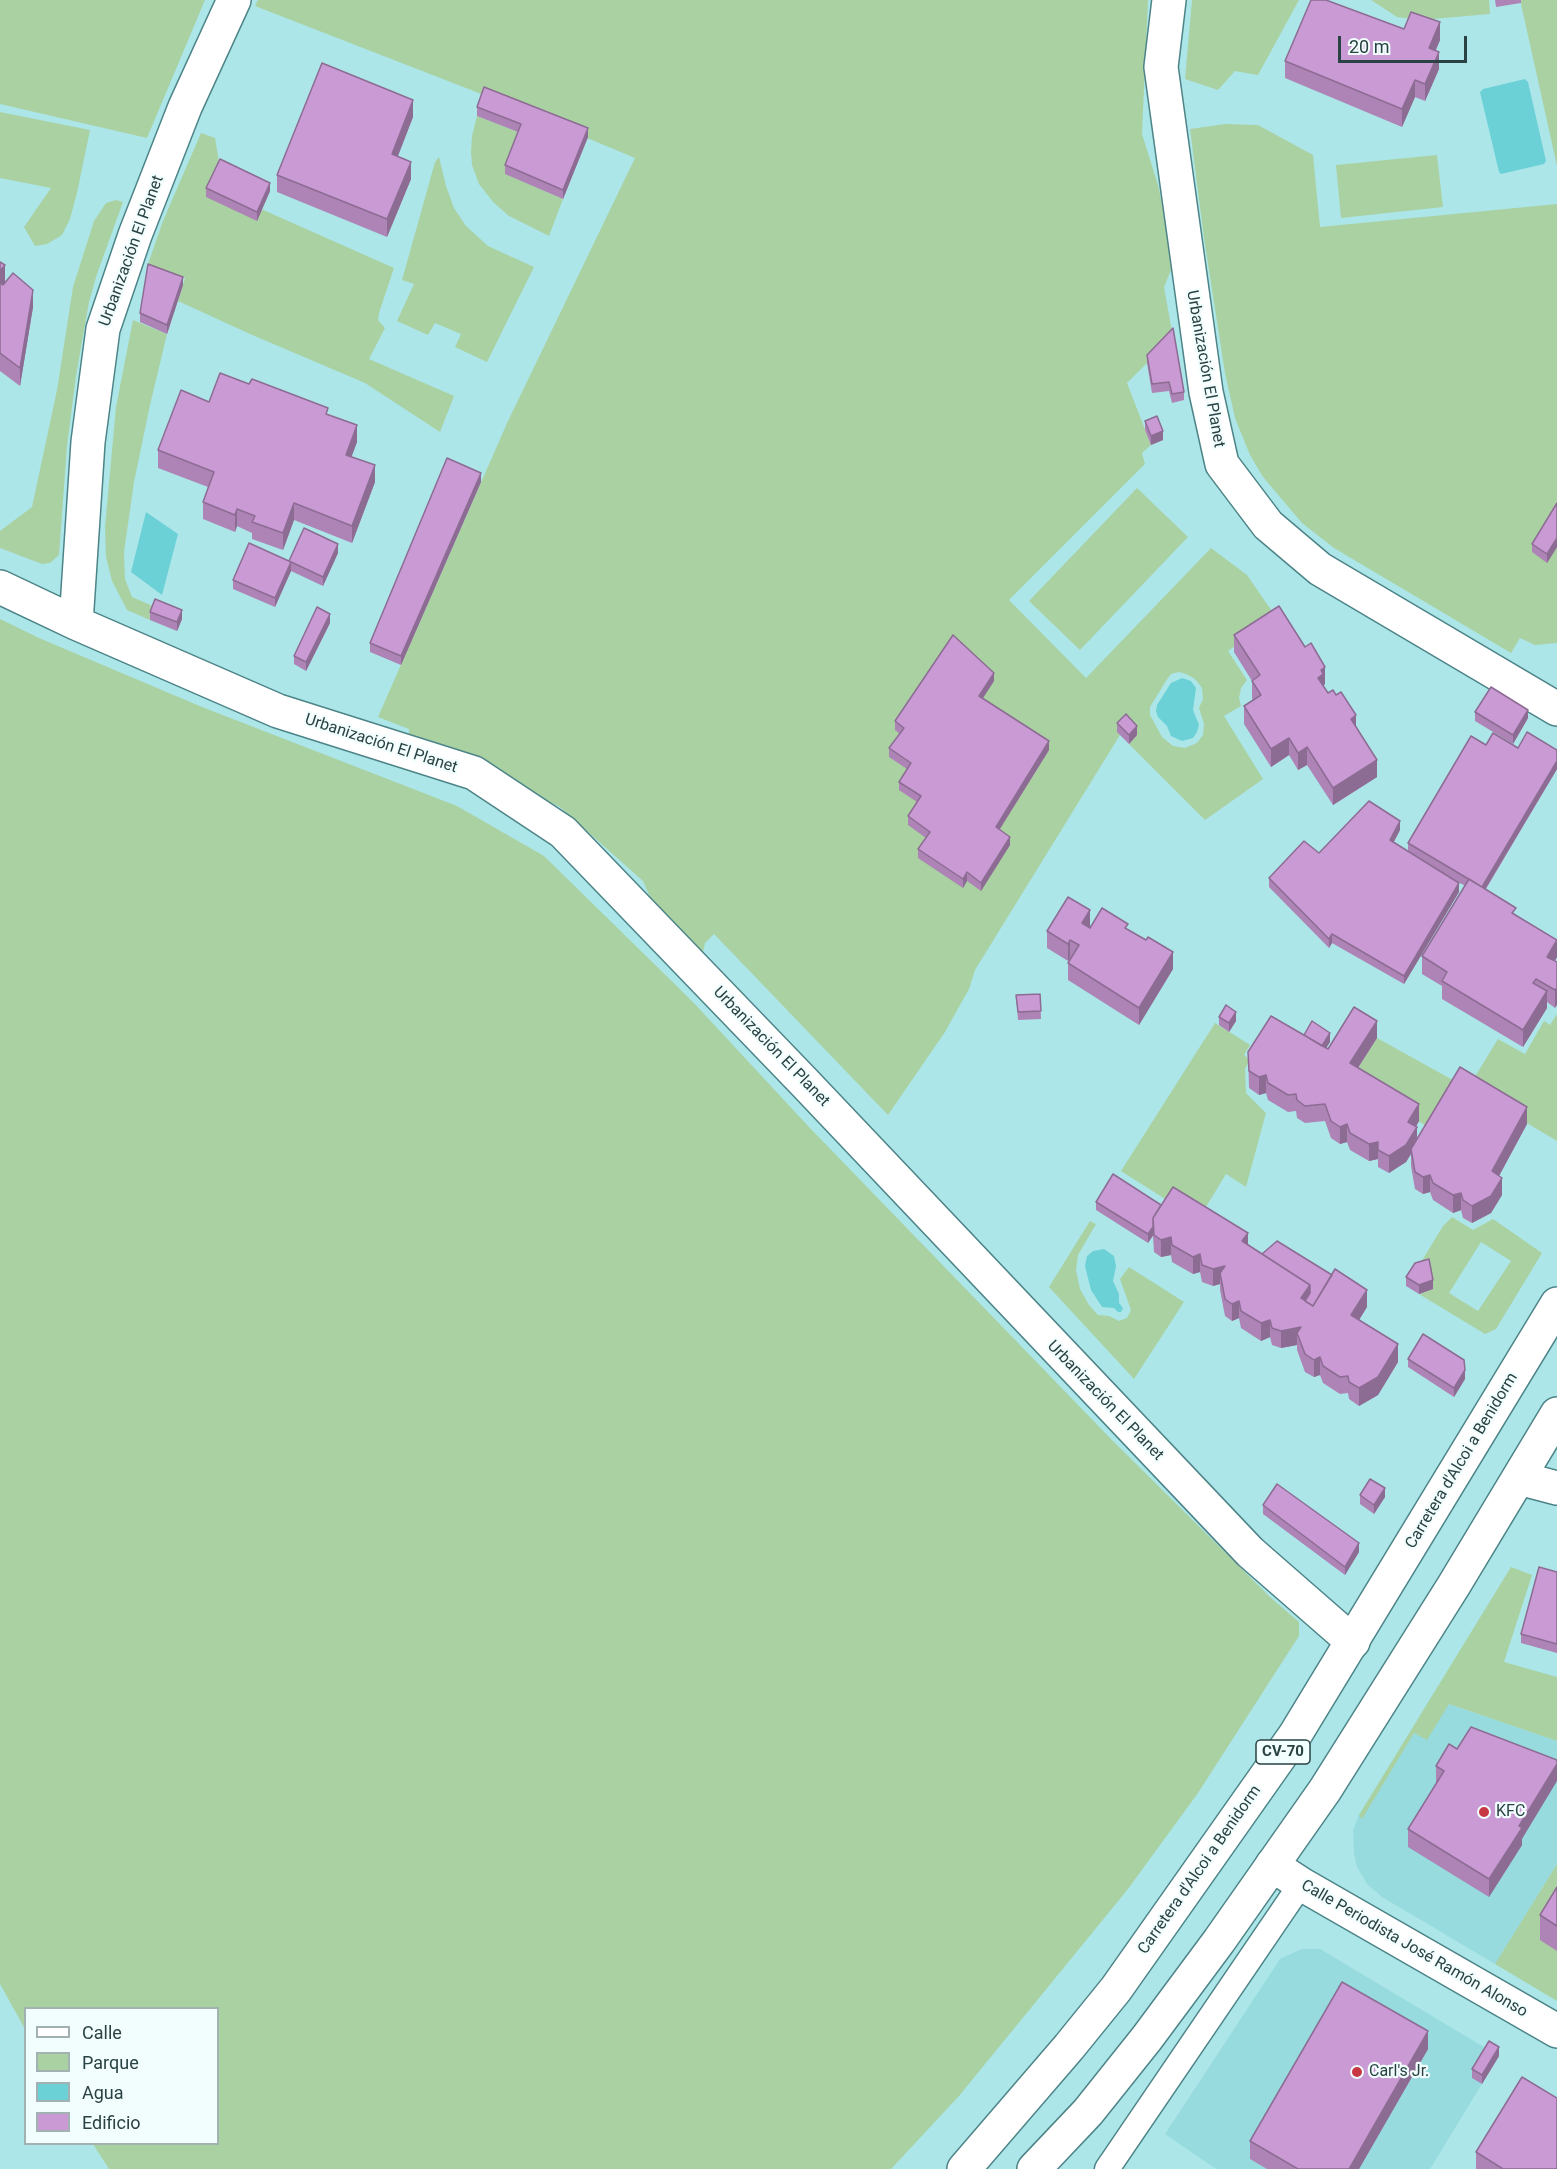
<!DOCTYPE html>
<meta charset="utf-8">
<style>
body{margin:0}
#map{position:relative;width:1557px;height:2169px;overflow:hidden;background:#ade6e9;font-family:Roboto,sans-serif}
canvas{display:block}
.legend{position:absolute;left:24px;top:2007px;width:195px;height:138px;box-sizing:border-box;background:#f2fdfe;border:2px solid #a2b2b3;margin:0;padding:8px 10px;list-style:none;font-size:18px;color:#2a4243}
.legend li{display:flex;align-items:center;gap:12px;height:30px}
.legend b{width:30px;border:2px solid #a2b2b3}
.scale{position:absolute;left:1338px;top:36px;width:129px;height:27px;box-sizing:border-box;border:3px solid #2a4243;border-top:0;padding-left:8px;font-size:18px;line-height:21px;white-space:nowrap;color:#2a4243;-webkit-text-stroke:4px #f2fdfe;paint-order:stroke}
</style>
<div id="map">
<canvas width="1557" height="2169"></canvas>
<ul class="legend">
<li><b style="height:8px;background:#fff"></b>Calle</li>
<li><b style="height:16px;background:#aad1a2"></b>Parque</li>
<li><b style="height:16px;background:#6bd1d7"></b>Agua</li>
<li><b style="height:16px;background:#c99ad3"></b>Edificio</li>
</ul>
<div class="scale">20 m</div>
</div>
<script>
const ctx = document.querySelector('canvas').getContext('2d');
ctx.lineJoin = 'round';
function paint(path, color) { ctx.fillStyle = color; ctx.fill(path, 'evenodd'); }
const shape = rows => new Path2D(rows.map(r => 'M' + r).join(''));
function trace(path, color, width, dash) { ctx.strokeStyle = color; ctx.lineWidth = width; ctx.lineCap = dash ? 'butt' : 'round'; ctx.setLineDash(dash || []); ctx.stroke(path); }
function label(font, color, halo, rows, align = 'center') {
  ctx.font = font + ' Roboto,sans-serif'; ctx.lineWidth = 4.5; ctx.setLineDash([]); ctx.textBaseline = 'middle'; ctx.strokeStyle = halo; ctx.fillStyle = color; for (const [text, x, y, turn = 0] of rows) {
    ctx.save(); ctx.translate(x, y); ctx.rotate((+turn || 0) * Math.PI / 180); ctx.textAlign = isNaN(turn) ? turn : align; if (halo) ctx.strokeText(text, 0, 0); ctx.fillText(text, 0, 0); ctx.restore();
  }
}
const built = shape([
 [1431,1698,1557,1741,1557,1864,1495,1964,1382,1897,1367,1884,1357,1867,1354,1854,1353,1830,1359,1815],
 [1302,1949,1320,1949,1499,2056,1430,2169,1216,2169,1165,2134,1280,1959]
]);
const green = shape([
 [0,0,205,0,147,138,0,104],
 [258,0,1148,0,1142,134,1158,185,1174,263,1164,287,1173,337,1127,383,1151,445,1142,453,1145,464,1009,600,1086,678,1211,548,1247,575,1276,617,1228,651,1247,680,1241,688,1239,698,1241,706,1224,716,1263,779,1205,820,1129,744,1137,735,1117,731,1120,735,975,970,969,989,945,1032,888,1115,714,934,705,943,703,952,676,931,656,911,643,881,560,807,476,765,409,738,409,729,378,717,508,421,635,158,484,95,255,6],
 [1179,672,1186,674,1195,679,1202,688,1203,699,1199,708,1204,724,1203,735,1197,743,1185,748,1173,746,1162,737,1150,715,1150,707,1166,681,1171,674],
 [1192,0,1299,0,1258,75,1235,71,1218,90,1185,79],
 [1371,0,1489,0,1490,14,1421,20,1397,17],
 [1520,0,1557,0,1557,166,1521,4],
 [0,112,90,130,77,193,70,219,62,235,47,244,35,246,24,227,51,188,0,178],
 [477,116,521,133,506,174,563,199,549,236,509,216,493,202,479,184,472,165,471,152,472,136],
 [1225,124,1258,125,1313,155,1320,227,1557,204,1557,643,1535,645,1520,638,1511,653,1334,548,1302,523,1263,477,1250,455,1235,418,1225,373,1204,238,1190,129],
 [201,133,215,138,220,168,261,209,394,268,379,313,378,320,385,328,369,359,454,396,440,432,365,383,250,334,178,301,185,278,148,264,163,221],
 [1437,155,1443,207,1341,218,1336,165],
 [439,157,446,186,454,208,466,226,488,246,534,267,487,362,455,347,461,334,435,323,428,335,397,321,414,284,402,280,435,162],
 [116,200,123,202,97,274,89,302,76,376,67,446,59,555,50,563,42,564,0,548,0,531,32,507,57,390,73,287,94,221,106,203],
 [133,320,167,334,150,405,134,482,124,552,125,579,132,597,155,607,150,620,127,610,112,581,106,557,105,527,116,407],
 [1137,488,1188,537,1080,650,1029,601],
 [0,619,39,638,202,707,457,806,544,856,693,1002,809,1127,1111,1439,1270,1597,1299,1622,1299,1636,1198,1793,1128,1889,959,2096,891,2169,109,2169,93,2144,218,2144,218,2008,26,2008,25,2029,0,1984],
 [1557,1014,1557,1141,1468,1088,1498,1039,1525,1054,1544,1021,1550,1025],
 [1215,1023,1250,1045,1244,1055,1250,1060,1245,1069,1246,1093,1266,1113,1246,1187,1226,1174,1198,1220,1121,1171],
 [1377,1038,1460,1084,1433,1130,1350,1080],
 [1452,1217,1473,1230,1493,1219,1542,1253,1496,1329,1485,1334,1419,1294,1433,1289,1415,1272,1443,1226],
 [1481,1242,1511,1261,1478,1311,1449,1293],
 [1090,1221,1096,1224,1078,1255,1076,1270,1080,1289,1089,1305,1098,1315,1109,1316,1119,1321,1127,1318,1131,1310,1120,1279,1129,1267,1184,1302,1134,1379,1049,1287],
 [1511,1567,1532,1575,1504,1662,1557,1677,1557,1741,1449,1704,1427,1740,1414,1733,1362,1819,1359,1815],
 [1557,1864,1557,2001,1495,1964]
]);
const water = shape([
 [1525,79,1528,82,1546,161,1544,164,1501,174,1499,172,1480,92,1483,89],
 [146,512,178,534,162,595,131,572],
 [1182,678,1191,681,1196,688,1193,710,1199,725,1197,732,1193,738,1182,741,1171,736,1167,726,1158,717,1156,711,1157,705,1171,683],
 [1104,1249,1114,1256,1116,1266,1113,1281,1119,1294,1119,1303,1123,1308,1121,1312,1118,1312,1114,1308,1102,1307,1091,1290,1085,1266,1087,1256,1093,1251]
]);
const lane = shape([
 [1107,2169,1301,1884]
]);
const street = shape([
 [1169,0,1161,67,1206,392,1222,464,1268,525,1320,569,1557,709],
 [0,587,76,623,278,711,474,773,563,832,804,1082,1250,1552,1353,1642],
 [76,623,88,442,103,329,135,235,185,107,234,0],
 [1519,1478,1557,1488],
 [1272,1865,1301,1884,1557,2031]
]);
const primary = shape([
 [964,2169,1069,2047,1116,1989,1295,1735,1557,1304],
 [1034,2169,1088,2112,1147,2038,1219,1941,1325,1790,1454,1585,1557,1414]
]);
const wall = shape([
 [1495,0,1521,0,1521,3,1496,7],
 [1404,29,1440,40,1436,50,1439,69,1425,101,1415,97,1402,127,1285,78,1285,61],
 [477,107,588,137,563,199,505,174,505,165,518,132,477,116],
 [413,117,398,156,411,179,387,237,277,192,277,175],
 [206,188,270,191,257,221,206,197],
 [0,262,5,283,33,307,20,386,0,371],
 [183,285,167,334,140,322,140,313],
 [1147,355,1184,392,1184,400,1172,403,1169,391,1152,393,1147,363],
 [209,402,328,414,357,442,351,457,375,482,352,543,294,520,283,550,252,539,252,533,237,526,235,532,203,519,203,502,208,487,158,468,158,450],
 [1145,421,1163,440,1151,445,1145,430],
 [481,482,401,665,370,652,370,643],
 [1557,503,1557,547,1547,563,1532,552,1532,544],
 [338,553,323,586,291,571,275,607,233,589,233,580,289,561],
 [150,612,182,619,177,631,150,620],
 [330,623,306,671,294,664,294,656],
 [1234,635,1325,684,1323,686,1328,693,1336,695,1356,727,1377,777,1333,805,1307,765,1298,770,1289,755,1271,767,1244,724,1244,706,1253,700,1252,698,1252,681,1234,652],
 [994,681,983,698,1049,750,1000,829,1010,845,981,891,967,881,963,888,918,858,918,849,926,838,908,825,908,816,917,802,899,790,899,782,907,769,889,757,889,748,900,734,895,730,895,721],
 [1475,712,1528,718,1513,744,1475,721],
 [1117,723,1137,735,1129,744,1117,732],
 [1486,745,1518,748,1557,750,1557,769,1486,889,1516,915,1557,957,1555,961,1557,962,1555,1008,1547,1002,1547,1008,1523,1047,1442,999,1442,986,1422,974,1422,956,1465,886,1455,880,1459,892,1404,984,1332,943,1329,948,1269,887,1269,878,1319,853,1400,830,1394,842,1408,851,1408,843],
 [1090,927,1089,928,1128,929,1173,969,1139,1025,1068,980,1068,963,1071,958,1068,961,1047,948,1047,931],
 [1040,994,1041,1019,1018,1020,1016,995],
 [1219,1017,1236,1021,1229,1032,1219,1025],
 [1304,1035,1330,1042,1326,1048,1328,1049,1377,1038,1358,1068,1419,1121,1416,1127,1417,1140,1527,1124,1499,1176,1502,1195,1491,1213,1472,1223,1463,1218,1461,1210,1453,1213,1433,1200,1430,1192,1423,1194,1415,1189,1411,1166,1411,1154,1406,1162,1389,1173,1378,1167,1378,1159,1369,1161,1350,1150,1347,1142,1340,1144,1331,1138,1325,1121,1305,1123,1297,1118,1296,1111,1288,1112,1268,1100,1266,1093,1259,1095,1249,1088,1248,1052],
 [1096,1202,1161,1205,1248,1245,1262,1254,1367,1307,1359,1320,1398,1362,1378,1395,1359,1406,1349,1399,1348,1393,1340,1394,1323,1383,1320,1375,1314,1377,1305,1372,1297,1350,1297,1345,1281,1348,1272,1345,1270,1337,1261,1341,1241,1328,1239,1318,1232,1321,1225,1316,1220,1290,1220,1284,1213,1286,1202,1282,1200,1272,1193,1274,1172,1262,1171,1255,1161,1257,1154,1252,1153,1236,1148,1243,1096,1210],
 [1406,1277,1433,1289,1419,1294,1406,1286],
 [1408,1359,1465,1379,1454,1397,1408,1367],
 [1360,1495,1385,1497,1374,1514,1360,1504],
 [1263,1505,1359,1552,1345,1575,1263,1514],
 [1557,1572,1557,1653,1521,1643,1521,1634],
 [1449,1744,1523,1836,1522,1839,1522,1845,1489,1897,1408,1847,1408,1829,1436,1784,1436,1766],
 [1557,1887,1557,1951,1540,1940,1540,1915],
 [1428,2049,1359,2169,1267,2169,1250,2159,1250,2141],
 [1499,2056,1482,2084,1472,2078,1472,2069],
 [1476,2152,1557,2169,1476,2169]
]);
const shadedWall = shape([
 [1440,22,1440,40,1429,65,1429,48],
 [1439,52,1439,69,1425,101,1425,84],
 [1415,80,1415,97,1402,127,1402,109],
 [413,100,413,117,392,171,392,154],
 [588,128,588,137,563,199,563,190],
 [411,162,411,179,387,237,387,219],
 [270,183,270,191,257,221,257,212],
 [5,265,5,283,0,289,0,271],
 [183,277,183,285,167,334,167,325],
 [33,290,33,307,20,386,20,368],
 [357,425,357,442,346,472,346,455],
 [1163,431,1163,440,1151,445,1151,436],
 [375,465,375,482,352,543,352,526],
 [481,473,481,482,401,665,401,656],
 [294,503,294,520,283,550,283,533],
 [237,509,237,526,235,532,235,515],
 [1557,538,1557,547,1547,563,1547,554],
 [338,544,338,553,323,586,323,577],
 [291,562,291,571,275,607,275,598],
 [182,610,182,619,177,631,177,622],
 [330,614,330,623,306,671,306,662],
 [1325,667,1325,684,1323,686,1318,678,1321,670],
 [994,673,994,681,979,704,979,696],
 [1528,710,1528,718,1513,744,1513,735],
 [1356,715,1356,733,1351,719],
 [1137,726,1137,735,1129,744,1129,735],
 [1289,738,1289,755,1271,767,1271,749],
 [1049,741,1049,750,996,835,996,827],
 [1307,747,1307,765,1298,770,1298,753],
 [1377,760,1377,777,1333,805,1333,788],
 [1557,761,1557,769,1481,896,1481,887],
 [1400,821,1400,830,1390,848,1390,840],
 [1010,837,1010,845,981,891,981,883],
 [967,872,967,881,963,888,963,879],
 [1459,883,1459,892,1404,984,1404,976],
 [1090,910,1090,927,1082,940,1082,923],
 [1332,934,1332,943,1329,948,1329,939],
 [1070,940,1070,958,1068,961,1068,944],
 [1557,940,1557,957,1547,974,1547,957],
 [1173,952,1173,969,1139,1025,1139,1008],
 [1557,988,1557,1005,1555,1008,1555,990],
 [1547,991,1547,1008,1523,1047,1523,1030],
 [1236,1012,1236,1021,1229,1032,1229,1023],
 [1377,1021,1377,1038,1350,1080,1350,1063],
 [1330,1033,1330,1042,1321,1056,1321,1047],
 [1266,1075,1266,1093,1259,1095,1259,1077],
 [1419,1104,1419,1121,1408,1139,1408,1122],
 [1527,1107,1527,1124,1492,1189,1492,1171],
 [1347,1124,1347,1142,1340,1144,1340,1127],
 [1417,1127,1417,1144,1411,1149,1411,1154,1406,1162,1389,1173,1389,1156],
 [1378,1142,1378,1159,1369,1161,1369,1144],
 [1430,1175,1430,1192,1423,1194,1423,1177],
 [1502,1178,1502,1195,1491,1213,1472,1223,1472,1206],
 [1461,1193,1461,1210,1453,1213,1453,1195],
 [1153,1227,1153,1235,1148,1243,1148,1234],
 [1248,1233,1248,1250,1242,1241],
 [1171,1237,1171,1255,1161,1257,1161,1240],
 [1200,1254,1200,1272,1193,1274,1193,1257],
 [1225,1266,1220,1273,1220,1284,1213,1286,1213,1269],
 [1433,1280,1433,1289,1419,1294,1419,1285],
 [1310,1285,1310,1302,1305,1309,1301,1298],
 [1367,1290,1367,1307,1351,1333,1351,1315],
 [1239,1301,1239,1318,1232,1321,1232,1304],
 [1270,1320,1270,1337,1261,1341,1261,1323],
 [1301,1327,1297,1333,1297,1345,1281,1348,1281,1331],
 [1398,1344,1398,1362,1378,1395,1359,1406,1359,1388],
 [1320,1357,1320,1375,1314,1377,1314,1360],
 [1465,1370,1465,1379,1454,1397,1454,1388],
 [1385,1488,1385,1497,1374,1514,1374,1505],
 [1359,1543,1359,1552,1345,1575,1345,1567],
 [1557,1764,1557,1781,1522,1839,1522,1845,1489,1897,1489,1879,1519,1826],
 [1428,2031,1428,2049,1359,2169,1349,2169],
 [1499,2047,1499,2056,1482,2084,1482,2075]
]);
const building = shape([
 [1311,0,1326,0,1404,29,1411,12,1440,22,1429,48,1439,52,1425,84,1415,80,1402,109,1285,61,1311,0],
 [322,63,413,100,392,154,411,162,387,219,277,175,322,63],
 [484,87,588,128,563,190,505,165,521,124,477,107,484,87],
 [220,159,270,183,257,212,206,188,220,159],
 [0,262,5,265,0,271,0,262],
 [148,264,183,277,167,325,140,313,148,264],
 [13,273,33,290,20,368,0,353,0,283,3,285,13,273],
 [1173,328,1184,392,1172,394,1169,382,1152,384,1147,355,1173,328],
 [220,373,249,384,252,379,328,408,326,414,357,425,346,455,375,465,352,526,294,503,283,533,252,522,255,516,237,509,235,515,203,502,214,472,158,450,181,390,209,402,220,373],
 [1157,416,1163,431,1151,436,1145,421,1157,416],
 [447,458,481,473,401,656,370,643,447,458],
 [1557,503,1557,538,1547,554,1532,544,1557,503],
 [304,528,338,544,323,577,289,561,304,528],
 [249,543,291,562,275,598,233,580,249,543],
 [155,599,182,610,177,622,150,612,155,599],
 [1279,606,1305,647,1311,643,1325,667,1321,670,1323,674,1318,678,1328,693,1333,690,1336,695,1341,692,1356,715,1351,719,1377,760,1333,788,1307,747,1298,753,1289,738,1271,749,1244,706,1261,695,1252,681,1260,675,1234,635,1279,606],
 [317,607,330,614,306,662,294,656,317,607],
 [953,635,994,673,979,696,1049,741,996,827,1010,837,981,883,967,872,963,879,918,849,930,832,908,816,921,796,899,782,911,763,889,748,904,728,895,721,953,635],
 [1491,687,1528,710,1513,735,1475,712,1491,687],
 [1126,714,1137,726,1129,735,1117,723,1126,714],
 [1527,732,1557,750,1557,761,1482,887,1408,843,1471,736,1486,745,1493,733,1518,748,1527,732],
 [1369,801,1400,821,1390,840,1459,883,1404,976,1332,934,1329,939,1269,878,1304,841,1319,853,1369,801],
 [1469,879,1516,908,1512,913,1557,940,1547,957,1557,962,1557,988,1555,990,1536,979,1533,983,1547,991,1523,1030,1442,981,1447,972,1422,956,1469,879],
 [1068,897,1090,910,1082,923,1090,928,1102,908,1128,924,1125,928,1146,940,1148,937,1173,952,1139,1008,1068,963,1079,945,1070,940,1068,944,1047,931,1068,897],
 [1040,994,1041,1011,1018,1012,1016,995,1040,994],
 [1226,1005,1236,1012,1229,1023,1219,1017,1226,1005],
 [1354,1007,1377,1021,1350,1063,1419,1104,1408,1122,1417,1127,1406,1145,1389,1156,1378,1150,1378,1142,1369,1144,1350,1133,1347,1124,1340,1127,1331,1121,1325,1104,1305,1106,1297,1100,1296,1094,1288,1095,1268,1083,1266,1075,1259,1077,1249,1071,1248,1052,1271,1016,1328,1049,1354,1007],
 [1312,1021,1330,1033,1322,1046,1304,1035,1312,1021],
 [1460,1067,1527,1107,1492,1171,1502,1178,1491,1196,1472,1206,1463,1200,1461,1193,1453,1195,1433,1183,1430,1175,1423,1177,1415,1172,1411,1149,1460,1067],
 [1113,1174,1161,1205,1153,1218,1153,1227,1148,1234,1096,1202,1113,1174],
 [1173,1187,1248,1233,1242,1241,1310,1285,1301,1298,1313,1306,1335,1269,1367,1290,1351,1315,1398,1344,1378,1377,1359,1388,1349,1382,1348,1376,1340,1377,1323,1366,1320,1357,1314,1360,1305,1354,1297,1333,1301,1327,1281,1331,1272,1328,1270,1320,1261,1323,1241,1311,1239,1301,1232,1304,1225,1299,1220,1273,1225,1266,1213,1269,1202,1265,1200,1254,1193,1257,1172,1245,1171,1237,1161,1240,1154,1235,1153,1218,1173,1187],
 [1277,1241,1332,1275,1313,1306,1305,1301,1310,1293,1310,1285,1262,1254,1277,1241],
 [1429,1259,1433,1280,1419,1285,1406,1277,1415,1263,1429,1259],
 [1423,1334,1464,1360,1465,1370,1454,1388,1408,1359,1423,1334],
 [1370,1479,1385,1488,1374,1505,1360,1495,1370,1479],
 [1277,1484,1359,1543,1345,1567,1263,1505,1277,1484],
 [1539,1567,1557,1572,1557,1644,1521,1634,1539,1567],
 [1471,1727,1557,1760,1557,1764,1519,1826,1522,1828,1489,1879,1408,1829,1444,1771,1436,1766,1449,1744,1457,1749,1471,1727],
 [1557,1887,1557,1926,1540,1915,1557,1887],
 [1342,1982,1428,2031,1349,2169,1298,2169,1250,2141,1342,1982],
 [1489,2041,1499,2047,1482,2075,1472,2069,1489,2041],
 [1522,2077,1557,2098,1557,2169,1503,2169,1476,2152,1522,2077]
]);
const markers = [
 [1484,1812,6,"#c73744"],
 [1357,2072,6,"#c73744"]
];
const shields = [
 [1283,1752,54]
];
const shieldNames = [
 ["CV-70",1283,1752]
];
const streetNames = [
 ["Urbanización El Planet",132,251,-70],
 ["Urbanización El Planet",1205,369,80],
 ["Urbanización El Planet",381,744,18],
 ["Urbanización El Planet",771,1047,46],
 ["Urbanización El Planet",1105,1401,46],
 ["Carretera d'Alcoi a Benidorm",1462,1461,-59],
 ["Carretera d'Alcoi a Benidorm",1200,1870,-55],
 ["Calle Periodista José Ramón Alonso",1414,1949,30]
];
const poiNames = [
 ["KFC",1496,1812],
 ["Carl's Jr.",1369,2072]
];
paint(built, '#97dbdf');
paint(green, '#aad1a2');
paint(water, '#6bd1d7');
trace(lane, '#4d8488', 27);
trace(street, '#4d8488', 36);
trace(primary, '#4d8488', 36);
trace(lane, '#fff', 24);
trace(street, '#fff', 33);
trace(primary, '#fff', 33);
paint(wall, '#ad84b5');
paint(shadedWall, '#8d6c94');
paint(building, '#c99ad3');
trace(building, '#8d6c94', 1.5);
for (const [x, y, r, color] of markers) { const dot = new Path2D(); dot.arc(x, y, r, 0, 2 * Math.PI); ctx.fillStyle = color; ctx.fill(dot); trace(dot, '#f2fdfe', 2); }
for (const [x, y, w] of shields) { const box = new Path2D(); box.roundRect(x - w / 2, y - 12, w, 24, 4.5); ctx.fillStyle = '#f2fdfe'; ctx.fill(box); trace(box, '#2a4243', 1.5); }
label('bold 15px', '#2a4243', null, shieldNames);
label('16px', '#2a4243', '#f2fdfe', streetNames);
label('16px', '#2a4243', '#f2fdfe', poiNames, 'left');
</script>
